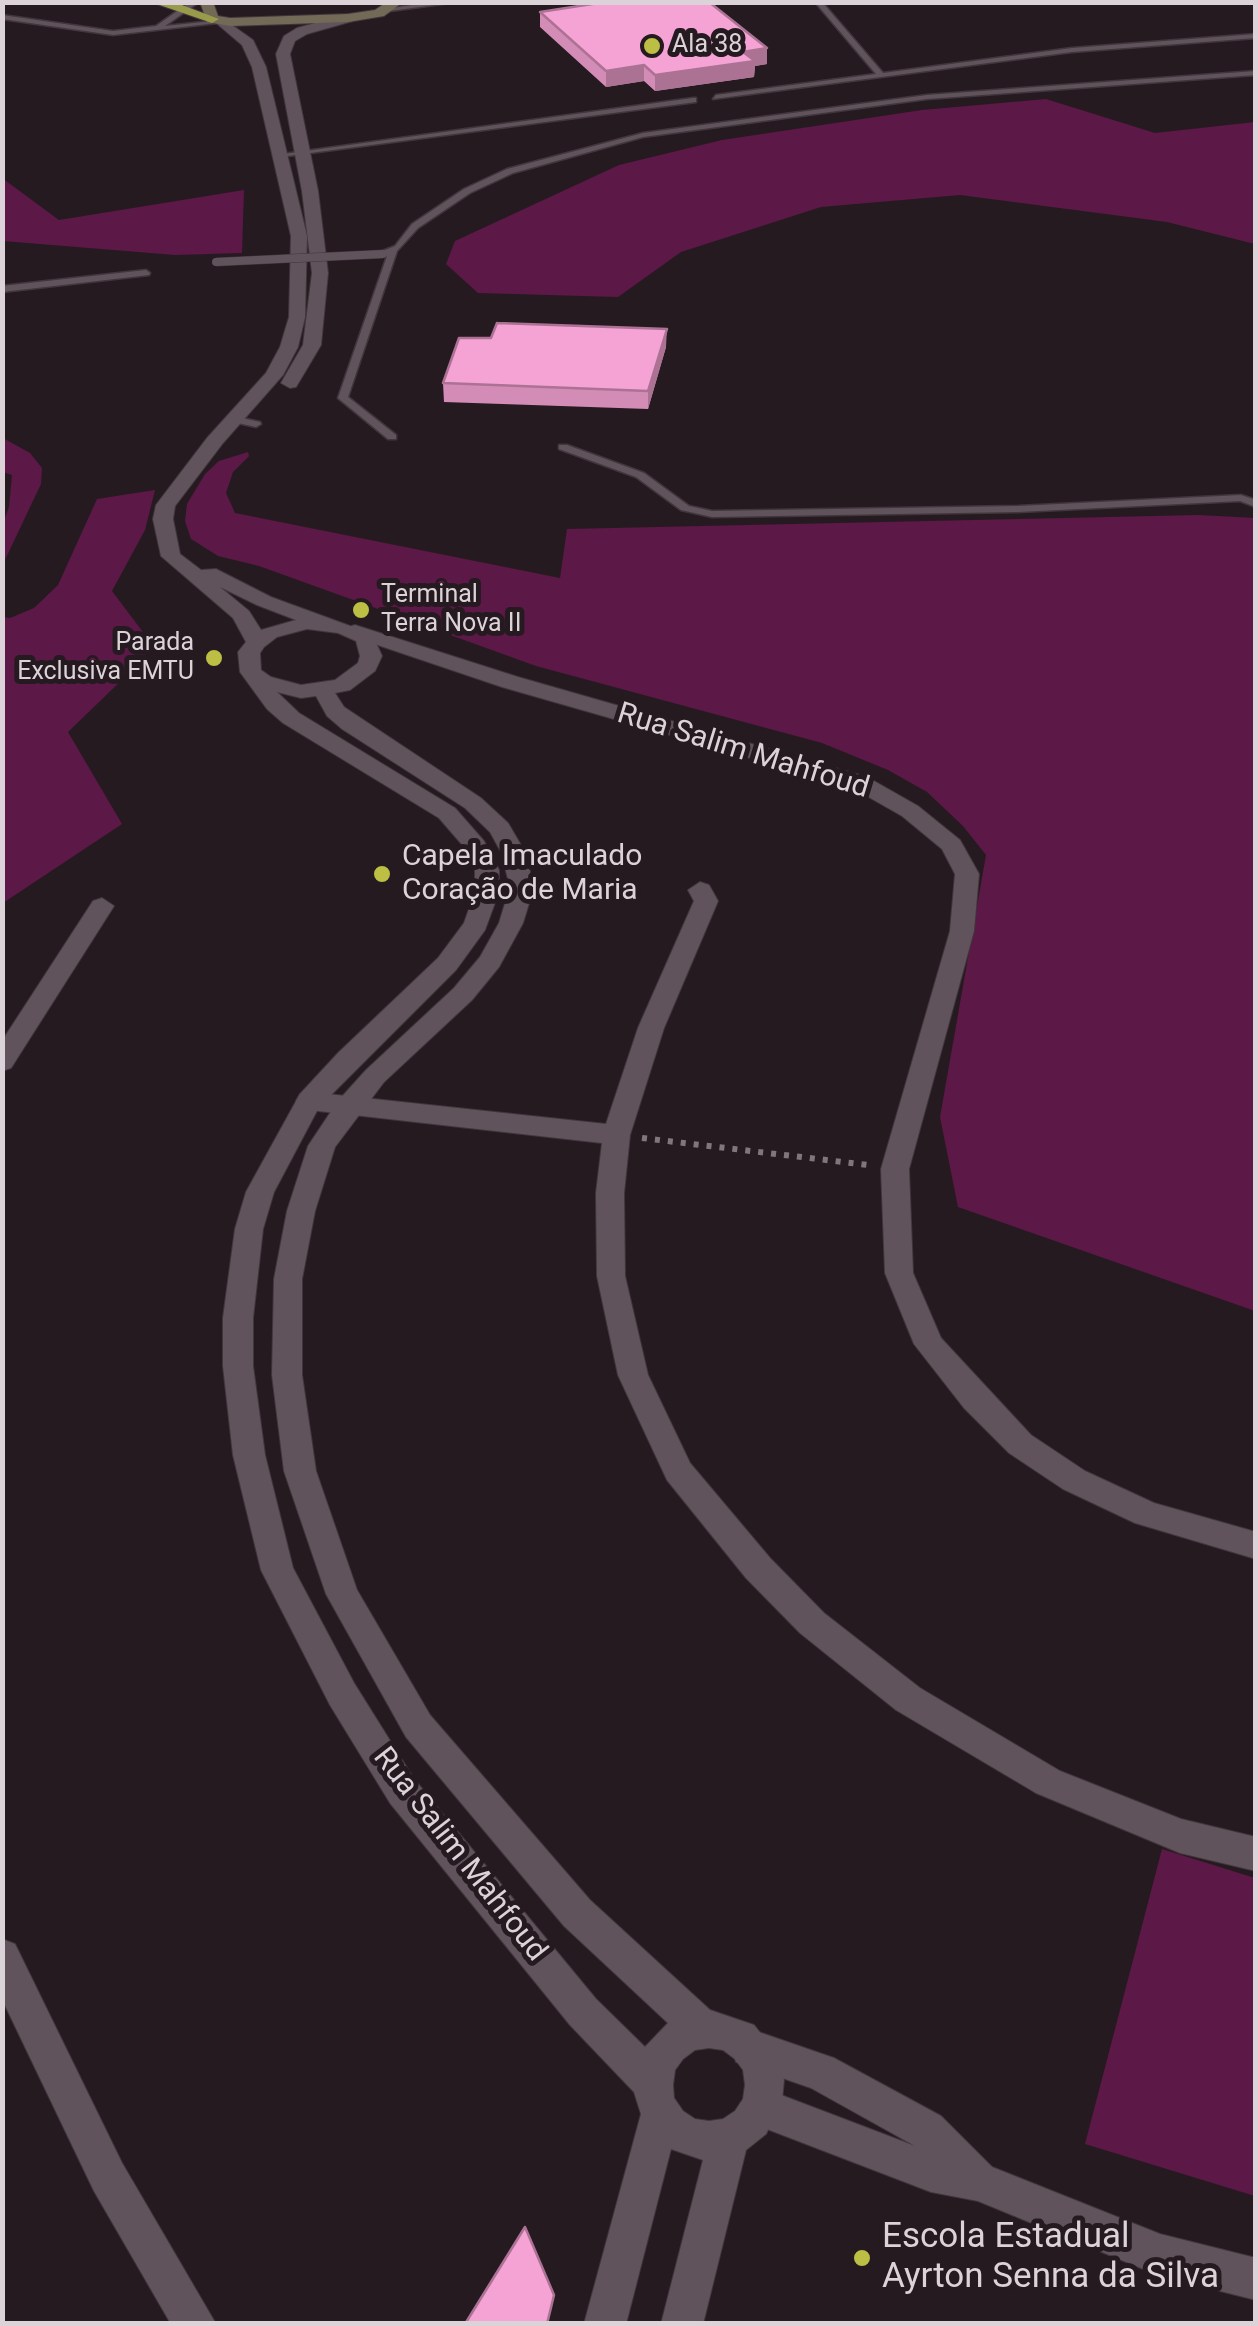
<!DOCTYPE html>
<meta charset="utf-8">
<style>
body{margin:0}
#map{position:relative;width:1258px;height:2326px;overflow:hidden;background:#261a21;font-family:Roboto,sans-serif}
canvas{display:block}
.frame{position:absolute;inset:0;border:5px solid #dbd3d8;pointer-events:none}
</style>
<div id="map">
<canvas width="1258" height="2326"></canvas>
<div class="frame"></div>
</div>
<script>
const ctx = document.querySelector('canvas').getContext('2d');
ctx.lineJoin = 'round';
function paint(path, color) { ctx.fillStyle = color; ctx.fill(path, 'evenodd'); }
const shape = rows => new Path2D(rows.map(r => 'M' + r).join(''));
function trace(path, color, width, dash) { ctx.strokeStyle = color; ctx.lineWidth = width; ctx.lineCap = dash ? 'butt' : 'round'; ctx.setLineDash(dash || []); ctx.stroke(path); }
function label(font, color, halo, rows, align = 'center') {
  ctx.font = font + ' Roboto,sans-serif'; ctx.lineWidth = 10; ctx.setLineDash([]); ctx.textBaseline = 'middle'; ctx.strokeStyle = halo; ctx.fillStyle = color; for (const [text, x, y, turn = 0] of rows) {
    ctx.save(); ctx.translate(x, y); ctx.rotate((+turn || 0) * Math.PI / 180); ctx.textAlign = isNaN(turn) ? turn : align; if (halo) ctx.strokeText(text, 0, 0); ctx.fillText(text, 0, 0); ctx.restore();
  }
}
const green = shape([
 [1046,99,1155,133,1255,122,1255,244,1167,222,960,195,821,207,681,252,618,297,478,293,446,264,455,241,619,165,722,140,922,110],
 [2,178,59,220,244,190,242,253,175,255,3,241],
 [3,438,30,453,42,468,41,484,3,564,3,523,9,507,12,475,3,472],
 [248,452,249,456,233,472,226,493,235,513,560,578,567,529,1199,515,1255,518,1255,1311,958,1207,940,1117,986,855,963,826,927,792,888,770,822,743,536,666,259,566,218,556,191,539,185,521,187,504,205,474,219,461],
 [155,490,145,530,112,591,155,648,68,732,122,824,3,903,3,617,10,618,34,608,58,585,97,499],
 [1162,1849,1255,1878,1255,2196,1085,2144]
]);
const path = shape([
 [642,1138,868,1165]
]);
const service = shape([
 [190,2,199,2,165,26,222,20,226,22,113,35,2,19,2,15,113,31,156,26,190,2],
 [430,2,457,2,390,11,386,9,430,2],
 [815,2,822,2,883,73,1072,48,1256,34,1256,38,1072,52,713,99,716,95,876,74,815,2],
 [1256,71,1256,75,927,99,643,137,513,173,470,193,418,228,397,251,348,397,396,435,396,439,388,439,338,398,387,256,380,256,380,252,395,246,412,224,464,189,507,169,643,133,927,95,1256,71],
 [693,98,696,98,696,102,280,157,276,155,693,98],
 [146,270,150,273,149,275,2,292,2,286,146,270],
 [237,417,260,422,261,424,256,427,233,422,232,420,237,417],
 [559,445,567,445,644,473,689,506,712,511,1018,506,1241,495,1256,500,1256,507,1240,501,1018,512,712,517,681,510,636,477,559,449,559,445]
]);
const minor = shape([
 [355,625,518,677,867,777,918,806,960,840,979,874,974,931,909,1169,913,1273,941,1338,1031,1435,1085,1471,1154,1503,1256,1532,1256,1559,1135,1523,1063,1489,1009,1453,964,1408,914,1344,885,1273,881,1169,950,931,955,874,942,849,902,816,851,787,502,687,348,635,345,631,348,627,355,625],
 [700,882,709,885,718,901,664,1028,630,1135,624,1193,625,1276,648,1375,690,1463,770,1558,824,1613,920,1688,1060,1771,1181,1819,1256,1837,1256,1871,1180,1853,1036,1793,896,1710,800,1633,746,1578,667,1480,618,1375,597,1276,596,1193,602,1143,309,1110,300,1108,296,1101,300,1094,309,1092,606,1124,638,1028,694,901,688,890,700,882],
 [102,898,114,906,11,1068,2,1071,2,1041,93,901,102,898],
 [2,1939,15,1944,122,2163,216,2324,171,2324,94,2191,2,1999,2,1939],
 [750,2029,834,2058,941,2116,992,2167,1160,2234,1256,2258,1256,2300,1160,2276,978,2201,931,2192,746,2121,740,2107,746,2093,760,2087,915,2146,811,2088,736,2062,731,2048,736,2034,750,2029]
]);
const tertiary = shape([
 [348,14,353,15,353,21,307,34,295,41,290,54,318,191,328,273,321,345,296,387,290,388,281,383,303,345,312,273,302,191,276,54,284,36,297,28,348,14],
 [222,18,253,40,266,67,307,236,305,317,298,347,283,375,223,443,175,506,173,519,180,554,201,570,216,569,271,597,372,634,382,656,375,671,350,690,335,693,344,707,481,798,508,823,525,852,534,887,523,923,499,967,472,1000,384,1082,335,1147,315,1211,302,1279,302,1375,316,1471,357,1590,430,1715,590,1900,710,2010,754,2025,774,2050,784,2080,782,2101,766,2134,746,2150,703,2324,661,2324,703,2160,671,2149,626,2324,584,2324,641,2114,634,2092,570,2025,390,1803,330,1705,261,1570,233,1455,223,1366,223,1318,235,1229,246,1192,300,1094,338,1053,438,958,464,923,475,892,475,870,465,848,439,818,283,723,267,709,240,672,238,652,246,642,233,618,161,556,153,519,156,505,207,438,266,373,280,347,289,317,291,236,252,67,242,45,215,22,222,18],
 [220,587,257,605,296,620,261,630,249,611,220,587],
 [307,629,338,633,356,641,360,656,358,663,335,680,301,685,271,677,261,670,260,653,264,647,277,637,307,629],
 [277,692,301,698,316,696,327,716,342,729,465,808,490,832,501,852,510,887,499,923,480,957,454,988,366,1070,338,1101,308,1146,287,1211,274,1279,272,1375,284,1471,326,1594,406,1737,564,1926,668,2023,645,2047,596,1999,414,1779,354,1683,293,1568,265,1455,253,1366,253,1318,263,1229,274,1192,319,1107,456,970,485,930,499,892,499,870,484,841,455,808,299,713,277,692],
 [709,2048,723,2050,735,2059,743,2070,745,2085,743,2099,735,2111,723,2119,709,2121,695,2119,683,2111,674,2098,673,2085,675,2070,683,2059,695,2050,709,2048]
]);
const secondary = shape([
 [200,2,213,2,218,16,230,18,348,14,375,10,387,2,403,2,384,16,348,22,230,26,207,22,200,2]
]);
const motorway = shape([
 [151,2,174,2,219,19,212,23,151,2]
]);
const serviceBridge = shape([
 [216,262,383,254]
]);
const wall = shape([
 [540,12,767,48,767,64,755,66,754,77,655,91,644,81,606,87,540,27],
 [491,338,666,347,648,409,444,402,443,383]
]);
const shadedWall = shape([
 [767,48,767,64,755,66,754,77,655,91,655,75,743,52],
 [644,65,644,81,606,87,606,71],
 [667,329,666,347,648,409,648,391]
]);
const building = shape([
 [605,2,709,2,767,48,743,52,755,61,655,75,644,65,606,71,540,12,605,2],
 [497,323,667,329,648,391,443,383,459,338,491,338,497,323],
 [525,2227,554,2295,547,2324,465,2324,525,2227]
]);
const markers = [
 [652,46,10,"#bcbf44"],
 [361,610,10,"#bcbf44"],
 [214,658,10,"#bcbf44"],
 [382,874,10,"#bcbf44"],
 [862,2258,10,"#bcbf44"]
];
const farPoinames = [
 ["Ala 38",672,46],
 ["Terminal",381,596],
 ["Terra Nova II",381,625],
 ["Parada",194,644,"right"],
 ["Exclusiva EMTU",194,673,"right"]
];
const streetNames = [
 ["Rua Salim Mahfoud",743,752,17],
 ["Rua Salim Mahfoud",459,1855,52]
];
const poiNames = [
 ["Capela Imaculado",402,857],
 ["Coração de Maria",402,891]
];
const nearPoinames = [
 ["Escola Estadual",882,2238],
 ["Ayrton Senna da Silva",882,2278]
];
paint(green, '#5c1846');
trace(service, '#40363c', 3);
trace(minor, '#40363c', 2);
trace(tertiary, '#40363c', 2);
trace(secondary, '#40363c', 2);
trace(motorway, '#40363c', 2);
trace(path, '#80767c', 6, [5, 8]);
paint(service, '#61535b');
paint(minor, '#61535b');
paint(tertiary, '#61535b');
paint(secondary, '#726956');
paint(motorway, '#989b4a');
trace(serviceBridge, '#40363c', 9, []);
trace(serviceBridge, '#61535b', 8);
paint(wall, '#d38cb6');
paint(shadedWall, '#ac7294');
paint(building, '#f5a3d4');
trace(building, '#ac7294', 2.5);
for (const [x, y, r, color] of markers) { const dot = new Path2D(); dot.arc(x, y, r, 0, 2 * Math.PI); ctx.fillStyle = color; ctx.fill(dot); trace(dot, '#261a21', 4); }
label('25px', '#dbd3d8', '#261a21', farPoinames, 'left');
label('30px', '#dbd3d8', '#261a21', streetNames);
label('30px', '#dbd3d8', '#261a21', poiNames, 'left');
label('35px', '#dbd3d8', '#261a21', nearPoinames, 'left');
</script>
